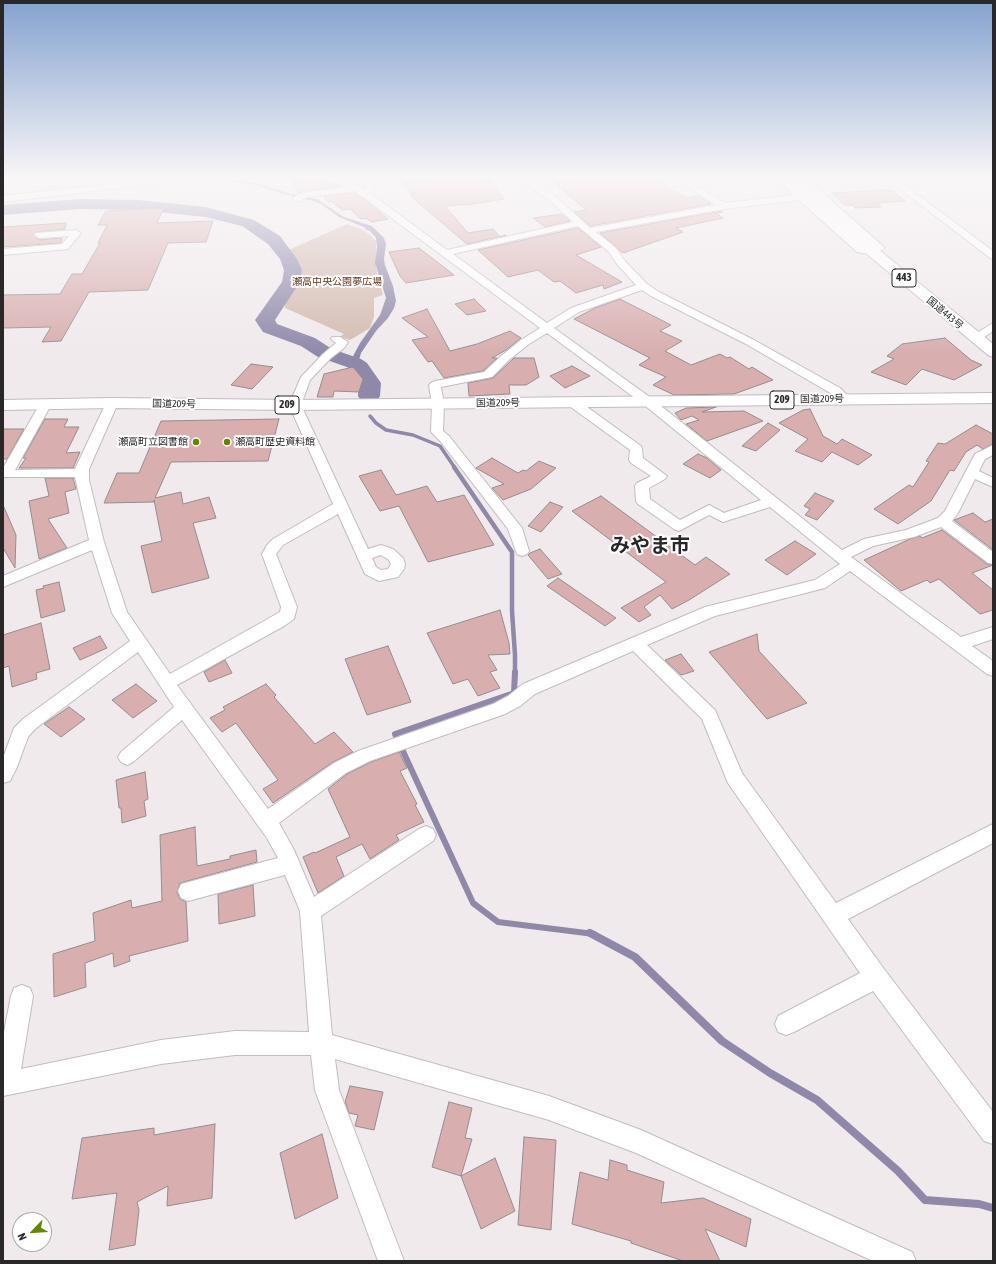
<!DOCTYPE html>
<meta charset="utf-8">
<style>
body{margin:0}
#map{position:relative;width:996px;height:1264px;overflow:hidden;background:#f1eaed;font-family:"Asap Condensed",sans-serif}
canvas{display:block}
.frame{position:absolute;inset:0;border:4px solid #2a2728;pointer-events:none}
.north{position:absolute;left:12px;top:1212px;width:40px;height:40px;box-sizing:border-box;background:#fff;border:1px solid #aaa9a9;border-radius:50%;rotate:245deg;font-size:11px;font-weight:700;line-height:16px;text-align:center;color:#2a2728}
.north::after{content:'';display:block;margin:auto;width:14px;height:18px;background:#648500;clip-path:polygon(50% 0,100% 100%,50% 72%,0 100%)}
</style>
<div id="map">
<canvas width="996" height="1264"></canvas>
<div class="frame"></div>
<div class="north">N</div>
</div>
<script>
const ctx = document.querySelector('canvas').getContext('2d');
ctx.lineJoin = 'round';
function paint(path, color) { ctx.fillStyle = color; ctx.fill(path, 'evenodd'); }
const shape = rows => new Path2D(rows.map(r => 'M' + r).join(''));
function trace(path, color, width, dash) { ctx.strokeStyle = color; ctx.lineWidth = width; ctx.lineCap = dash ? 'butt' : 'round'; ctx.setLineDash(dash || []); ctx.stroke(path); }
function label(font, color, halo, rows, align = 'center') {
  ctx.font = font + ' "Asap Condensed","Noto Sans JP",sans-serif'; ctx.lineWidth = 4; ctx.setLineDash([]); ctx.textBaseline = 'middle'; ctx.strokeStyle = halo; ctx.fillStyle = color; for (const [text, x, y, turn = 0] of rows) {
    ctx.save(); ctx.translate(x, y); ctx.rotate((+turn || 0) * Math.PI / 180); ctx.textAlign = isNaN(turn) ? turn : align; if (halo) ctx.strokeText(text, 0, 0); ctx.fillText(text, 0, 0); ctx.restore();
  }
}
const green = shape([
 [347,224,361,229,369,234,376,241,376,268,383,295,374,298,374,317,370,328,350,340,340,337,344,334,285,308,285,304,295,286,297,268,286,251]
]);
const water = shape([
 [210,178,257,183,287,193,317,199,344,217,372,226,384,238,386,244,384,259,385,265,393,286,396,301,394,308,388,318,376,331,361,353,359,360,351,360,360,343,380,315,386,298,375,263,377,247,376,238,370,231,364,229,366,228,339,217,321,204,313,201,284,194,256,185]
]);
const streamFar3 = shape([
 [370,416,376,423,386,430,413,435,440,446,455,468]
]);
const streamFar2 = shape([
 [454,467,512,552,512,611,515,655,515,673]
]);
const streamFar1 = shape([
 [515,672,514,693,395,734,473,903,498,922,594,934]
]);
const stream = shape([
 [590,933,635,957,722,1041,770,1073,817,1100,898,1171,925,1200,979,1204,993,1208]
]);
const river = shape([
 [80,199,139,200,206,207,254,220,280,236,297,259,302,270,300,282,275,320,277,324,315,338,332,349,361,359,367,363,381,383,380,396,377,401,369,402,361,401,358,396,359,383,352,371,347,367,318,357,301,346,263,332,255,320,282,282,284,270,280,259,268,244,242,226,205,217,139,210,80,209,3,215,3,205,80,199]
]);
const building = shape([
 [290,178,319,178,340,186,299,193,290,178],
 [400,178,446,178,446,182,491,180,504,199,473,204,445,206,468,233,493,229,500,237,506,235,467,244,413,198,400,178],
 [549,178,654,178,686,198,698,196,711,204,590,226,574,212,586,210,558,186,560,186,549,178],
 [882,190,892,190,905,201,877,203,881,207,855,208,852,205,845,205,832,193,882,190],
 [355,193,369,203,388,219,371,222,366,218,361,219,350,209,342,210,331,201,328,202,324,196,355,193],
 [164,208,157,223,213,221,206,242,168,243,148,290,89,292,61,341,42,342,51,327,3,328,3,295,60,294,72,274,82,274,100,243,98,243,107,225,98,225,106,211,164,208],
 [722,211,723,212,716,213,723,218,676,228,683,232,623,253,600,233,722,211],
 [562,214,570,221,545,227,533,218,562,214],
 [66,223,65,229,36,232,33,235,39,240,62,238,61,243,3,247,3,227,66,223],
 [578,228,601,247,576,255,622,282,604,289,603,285,576,293,560,281,554,282,538,270,508,277,478,250,578,228],
 [419,248,454,275,406,283,400,276,389,252,419,248],
 [474,299,486,311,467,315,455,304,474,299],
 [620,299,671,325,660,331,682,341,665,351,691,365,720,354,727,358,730,357,749,369,752,367,773,380,734,394,674,395,653,385,666,377,639,365,650,358,574,319,595,308,620,299],
 [427,309,450,351,477,344,510,331,521,338,506,350,492,358,497,358,483,371,444,378,432,361,428,362,412,340,428,337,402,318,427,309],
 [945,338,971,360,982,365,954,380,922,369,906,385,871,372,894,359,887,356,902,344,945,338],
 [514,358,534,358,539,377,526,385,509,385,510,394,469,396,468,383,493,378,514,358],
 [251,364,273,367,252,389,231,385,251,364],
 [572,366,590,376,565,388,550,376,572,366],
 [353,367,363,379,359,392,334,391,333,397,317,397,324,374,353,367],
 [716,407,702,412,744,411,763,421,707,441,686,424,699,420,692,416,681,420,675,413,686,408,716,407],
 [810,409,823,436,837,444,842,439,872,455,858,465,832,452,822,462,795,451,808,439,779,423,803,410,810,409],
 [45,419,68,419,64,427,79,427,66,453,80,452,73,468,19,468,26,458,23,458,45,419],
 [279,419,268,461,171,462,155,498,181,492,183,504,209,497,216,518,193,523,209,578,152,593,141,546,162,541,154,500,154,502,104,503,117,473,139,473,161,421,279,419],
 [768,423,780,430,756,451,742,446,768,423],
 [976,425,993,434,993,444,983,449,977,445,966,452,954,471,950,470,931,501,898,524,874,509,909,485,913,487,929,462,926,461,938,443,945,444,976,425],
 [3,429,24,429,7,459,3,459,3,429],
 [698,454,707,458,721,470,710,478,683,464,698,454],
 [492,458,518,473,523,470,526,471,539,461,556,468,531,489,503,500,492,488,504,484,476,468,492,458],
 [381,470,396,495,427,486,437,502,464,495,494,545,428,562,399,506,380,511,359,476,381,470],
 [45,478,73,478,76,489,65,492,69,513,48,519,67,548,39,559,29,501,49,496,45,478],
 [815,493,834,501,817,520,805,515,810,509,804,506,815,493],
 [601,496,695,565,706,557,730,574,689,600,672,609,660,595,644,607,651,615,639,622,621,608,666,582,572,511,601,496],
 [550,502,563,507,541,532,528,526,550,502],
 [3,505,16,535,15,568,3,548,3,505],
 [973,513,985,522,993,519,993,550,954,520,973,513],
 [942,530,987,564,993,565,972,573,993,590,993,610,980,614,939,579,930,583,927,580,901,591,864,560,910,539,920,536,922,538,942,530],
 [795,541,816,554,787,575,765,560,795,541],
 [540,549,562,574,548,579,528,555,530,553,540,549],
 [558,578,616,618,605,626,547,586,558,578],
 [59,582,65,611,41,618,36,590,44,588,43,586,59,582],
 [500,610,509,643,510,654,488,655,497,670,490,672,500,688,478,696,468,679,453,684,427,633,500,610],
 [41,623,50,669,36,673,37,679,12,687,9,666,3,668,3,635,41,623],
 [757,634,759,651,807,703,767,719,709,652,757,634],
 [100,636,107,648,80,660,73,648,100,636],
 [388,646,411,702,367,715,345,659,388,646],
 [681,654,694,671,681,675,665,660,681,654],
 [225,660,232,673,209,682,204,672,225,660],
 [136,684,157,701,133,718,112,700,136,684],
 [266,684,276,695,274,697,315,744,334,732,353,752,333,762,273,803,263,789,278,780,236,723,222,732,210,718,225,710,223,707,266,684],
 [69,707,85,719,61,737,44,724,69,707],
 [399,752,407,768,400,771,417,804,415,805,424,822,396,835,399,840,370,859,362,844,336,857,344,876,318,893,303,857,314,852,315,853,350,837,328,789,347,774,371,762,399,752],
 [145,772,148,799,144,801,146,816,122,823,121,808,119,808,116,780,145,772],
 [195,827,197,866,230,859,230,856,256,850,257,862,180,883,177,892,180,899,186,902,188,941,129,956,130,961,114,967,113,953,85,963,86,987,54,997,53,954,95,941,93,913,131,900,132,908,162,901,160,835,195,827],
 [253,885,255,916,219,924,218,894,253,885],
 [350,1086,383,1092,374,1130,355,1126,358,1115,349,1113,345,1102,350,1086],
 [449,1102,472,1108,465,1138,472,1139,461,1176,432,1167,449,1102],
 [215,1124,212,1198,167,1206,168,1186,137,1202,139,1210,135,1245,109,1250,117,1193,72,1199,82,1138,154,1128,154,1135,215,1124],
 [322,1134,338,1198,295,1219,280,1153,322,1134],
 [524,1137,556,1140,551,1230,518,1225,524,1137],
 [495,1158,515,1211,481,1229,461,1176,495,1158],
 [610,1160,627,1165,627,1170,664,1182,661,1203,703,1198,751,1219,746,1247,705,1229,720,1261,683,1261,631,1243,631,1241,572,1224,580,1172,608,1180,610,1160]
]);
const minor = shape([
 [162,178,189,178,185,180,3,202,3,196,162,178],
 [320,178,333,178,359,186,364,190,372,178,380,178,370,193,447,250,573,222,549,200,529,186,514,178,525,178,535,182,555,196,590,228,716,205,673,178,683,178,725,203,794,195,776,178,785,178,863,248,872,249,874,248,797,178,806,178,885,248,873,255,857,252,799,200,724,209,596,232,616,248,624,260,647,284,659,292,754,340,840,388,851,399,849,402,845,403,841,402,832,394,746,344,651,296,642,290,579,312,554,328,651,398,842,550,864,539,906,530,938,518,945,511,975,454,993,445,993,455,985,459,979,471,993,478,993,487,975,479,958,513,952,521,993,552,993,564,988,563,941,527,914,537,873,546,851,557,961,637,993,627,993,639,972,646,993,661,993,676,987,674,850,571,825,588,715,616,647,645,715,710,742,773,836,903,993,824,993,843,848,919,884,969,993,1112,993,1144,984,1141,873,991,794,1032,786,1035,778,1032,775,1024,778,1016,860,973,728,783,702,719,633,651,535,694,520,706,505,714,370,761,346,773,279,823,294,850,314,897,419,829,426,826,433,829,436,835,433,841,321,916,332,1035,549,1096,641,1130,912,1252,916,1261,873,1261,636,1153,549,1120,335,1059,339,1090,404,1261,378,1261,315,1090,311,1055,235,1055,161,1064,3,1096,3,1037,11,996,14,988,22,985,30,988,33,996,21,1069,161,1040,235,1031,309,1032,300,911,285,875,188,901,181,898,178,891,181,884,278,858,267,838,182,720,133,762,127,765,121,762,118,757,121,752,174,707,138,652,35,729,28,737,17,767,10,781,3,783,3,758,14,728,23,719,130,641,112,613,92,550,3,587,3,576,89,540,75,477,3,477,3,468,41,402,49,402,51,405,15,470,75,469,106,403,108,400,112,399,116,400,118,403,89,469,89,480,104,542,127,612,170,674,280,612,281,607,262,554,267,545,273,539,333,504,289,405,301,377,323,354,336,343,331,339,332,337,340,337,348,342,344,348,331,358,310,380,301,405,368,549,381,545,393,549,403,558,405,564,404,569,398,577,379,581,365,574,338,514,283,545,276,554,297,607,294,619,284,626,177,685,268,809,334,763,358,751,493,704,508,696,523,684,705,607,815,580,840,564,770,507,723,522,709,515,679,531,674,529,638,504,636,501,635,486,637,483,651,476,631,463,629,460,630,450,568,405,566,402,568,399,576,399,641,446,642,449,643,458,667,476,665,479,649,488,650,499,680,520,709,505,724,513,761,500,643,404,547,333,529,344,509,360,492,377,441,387,444,404,443,431,449,436,522,528,529,551,527,554,522,556,517,554,508,529,441,442,431,432,432,404,429,385,431,383,435,381,484,372,501,356,521,340,540,328,355,191,307,197,300,201,294,201,293,199,294,197,302,193,346,187,320,178],
 [578,226,609,252,617,264,636,285,571,308,547,323,453,254,578,226],
 [381,555,389,560,391,564,388,569,381,570,376,567,372,558,381,555],
 [886,178,895,178,993,251,993,259,990,258,886,178],
 [76,230,81,233,68,249,3,255,3,249,62,244,69,236,39,238,34,235,36,233,76,230],
 [993,323,993,331,980,340,972,340,971,338,972,336,993,323]
]);
const highway = shape([
 [785,178,797,178,878,249,993,344,993,357,988,355,868,255,785,178],
 [993,393,993,403,295,410,112,408,3,410,3,400,112,398,295,400,993,393]
]);
const markers = [
 [196,442,4,"#648500"],
 [227,442,4,"#648500"]
];
const farParknames = [
 ["瀬高中央公園夢広場",337,282]
];
const farStreetnames = [
 ["国道443号",945,313,40],
 ["国道209号",822,399,-1],
 ["国道209号",498,403,-1],
 ["国道209号",174,404,1]
];
const farPoinames = [
 ["瀬高町立図書館",188,442],
 ["瀬高町歴史資料館",235,442,"left"]
];
const shields = [
 [904,278,24],
 [782,400,24],
 [287,405,24]
];
const shieldNames = [
 ["443",904,278],
 ["209",782,400],
 ["209",287,405]
];
const townNames = [
 ["みやま市",650,546]
];
paint(green, '#d3bab0');
paint(water, '#8f88a9');
trace(streamFar3, '#8f88a9', 3.5);
trace(streamFar2, '#8f88a9', 4.5);
trace(streamFar1, '#8f88a9', 6);
trace(stream, '#8f88a9', 8);
paint(river, '#8f88a9');
paint(building, '#d8aeaf');
trace(building, '#938d8d', 1);
trace(minor, '#c2bcbf', 2);
trace(highway, '#c2bcbf', 2);
paint(minor, '#fff');
paint(highway, '#fff');
const sky = ctx.createLinearGradient(0, 0, 0, 355);
sky.addColorStop(0, '#84a2cf');
sky.addColorStop(0.5, '#f9f6f7');
sky.addColorStop(1, '#f9f6f700');
ctx.fillStyle = sky;
ctx.fillRect(0, 0, 996, 355);
for (const [x, y, r, color] of markers) { const dot = new Path2D(); dot.arc(x, y, r, 0, 2 * Math.PI); ctx.fillStyle = color; ctx.fill(dot); trace(dot, '#fff', 1.5); }
label('10px', '#65341e', '#fff', farParknames);
label('10px', '#2a2728', '#fff', farStreetnames);
label('10px', '#2a2728', '#fff', farPoinames, 'right');
for (const [x, y, w] of shields) { const box = new Path2D(); box.roundRect(x - w / 2, y - 9, w, 18, 3); ctx.fillStyle = '#fff'; ctx.fill(box); trace(box, '#2a2728', 1); }
label('bold 11px', '#2a2728', null, shieldNames);
label('bold 20px', '#2a2728', '#fff', townNames);
</script>
